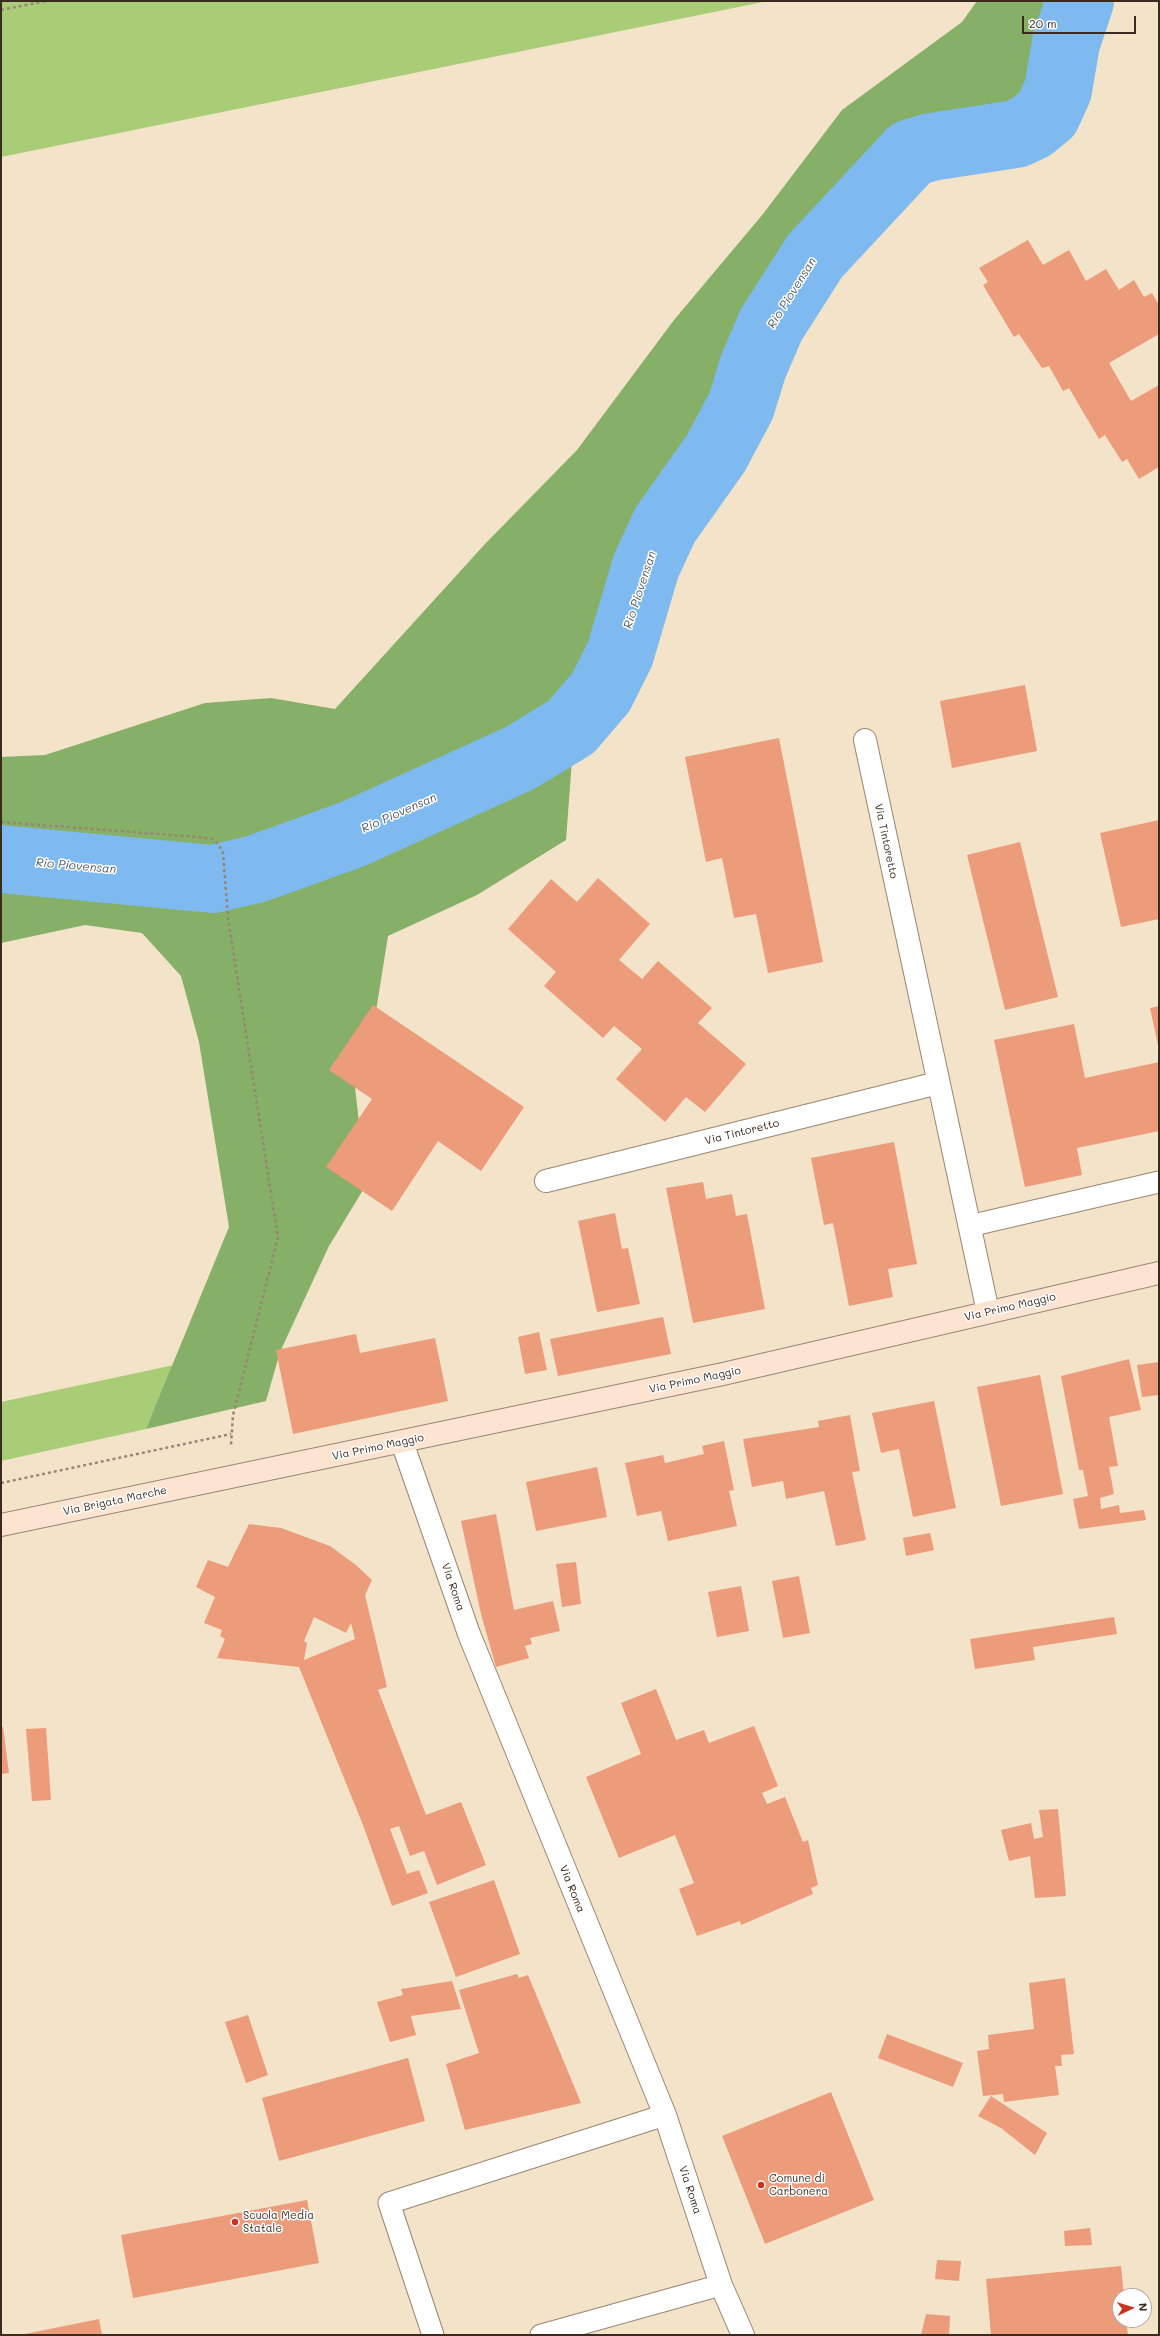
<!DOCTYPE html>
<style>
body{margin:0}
#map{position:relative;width:1160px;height:2336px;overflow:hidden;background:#f3e3c8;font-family:Mali,sans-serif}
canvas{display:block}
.frame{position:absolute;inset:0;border:2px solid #3b2a1e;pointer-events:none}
.north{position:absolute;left:1112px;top:2288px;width:40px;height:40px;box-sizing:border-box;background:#fff;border:1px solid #b1aaa5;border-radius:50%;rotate:86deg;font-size:11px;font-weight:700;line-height:16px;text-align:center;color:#3b2a1e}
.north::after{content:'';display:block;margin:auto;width:14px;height:18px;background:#c8321e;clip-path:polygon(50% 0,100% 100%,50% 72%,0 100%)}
.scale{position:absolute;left:1022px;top:16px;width:114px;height:18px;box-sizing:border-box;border:2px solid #3b2a1e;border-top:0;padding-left:5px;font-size:12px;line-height:14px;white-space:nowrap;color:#3b2a1e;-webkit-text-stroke:3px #fff;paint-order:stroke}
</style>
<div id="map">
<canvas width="1160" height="2336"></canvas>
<div class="frame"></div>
<div class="north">N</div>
<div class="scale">20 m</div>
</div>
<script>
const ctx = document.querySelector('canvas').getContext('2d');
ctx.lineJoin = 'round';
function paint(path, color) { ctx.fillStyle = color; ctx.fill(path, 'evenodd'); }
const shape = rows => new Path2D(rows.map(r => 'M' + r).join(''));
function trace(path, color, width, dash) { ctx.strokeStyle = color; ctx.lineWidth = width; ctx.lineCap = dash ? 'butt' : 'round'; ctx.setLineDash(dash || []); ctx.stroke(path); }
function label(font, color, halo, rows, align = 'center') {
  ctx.font = font + ' Mali,sans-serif'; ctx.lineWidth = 3; ctx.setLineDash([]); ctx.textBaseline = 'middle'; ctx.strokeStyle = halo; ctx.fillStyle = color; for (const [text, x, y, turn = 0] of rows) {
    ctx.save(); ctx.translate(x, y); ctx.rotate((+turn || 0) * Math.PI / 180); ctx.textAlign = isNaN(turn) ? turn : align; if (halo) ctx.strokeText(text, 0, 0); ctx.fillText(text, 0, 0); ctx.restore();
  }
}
const green = shape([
 [1,1,768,1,1,157],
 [174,1365,146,1429,1,1461,1,1402]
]);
const forest = shape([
 [977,1,1108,1,1092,48,1086,87,1073,124,1056,144,1041,153,1006,168,924,176,835,272,796,331,780,371,765,420,739,466,687,539,668,579,647,659,627,705,597,743,572,760,566,840,477,895,388,936,376,1011,355,1087,366,1185,329,1246,280,1352,266,1401,146,1429,229,1227,199,1042,181,976,142,933,85,925,1,943,1,757,45,755,205,703,271,698,335,709,485,544,577,450,674,320,763,214,842,110,962,22]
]);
const river = shape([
 [1,859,213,879,256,869,353,834,520,758,571,727,601,692,620,654,646,566,665,525,716,453,741,406,753,367,771,325,815,256,911,153,931,147,1016,134,1031,127,1047,114,1058,90,1066,43,1080,1]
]);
const building = shape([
 [1028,240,1043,265,1069,250,1086,281,1106,269,1119,290,1134,280,1144,297,1152,293,1159,305,1159,334,1109,363,1131,401,1159,385,1159,467,1139,479,1127,459,1122,462,1105,435,1099,439,1069,388,1063,391,1049,366,1042,368,1019,334,1014,337,983,285,988,282,979,268],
 [1025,685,1037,751,952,768,940,701],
 [779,738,823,962,768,973,756,914,734,918,722,858,706,862,685,757],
 [1159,820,1159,919,1121,927,1100,833],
 [1020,842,1058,997,1005,1010,967,855],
 [598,878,650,924,619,960,642,979,658,961,712,1008,698,1023,746,1064,705,1112,686,1097,665,1122,616,1079,642,1049,614,1026,603,1038,544,986,556,972,508,929,551,879,577,902],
 [373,1005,524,1107,481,1171,438,1141,392,1211,326,1167,372,1099,329,1070],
 [1159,1006,1159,1045,1158,1045,1150,1008],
 [1074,1024,1085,1078,1159,1062,1159,1131,1077,1148,1082,1175,1025,1187,994,1040],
 [894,1142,917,1264,888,1269,893,1297,849,1306,833,1223,824,1225,811,1158],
 [703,1182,706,1199,732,1194,736,1216,747,1214,765,1309,693,1323,666,1188],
 [615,1213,622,1249,628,1248,640,1304,597,1312,578,1221],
 [663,1317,671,1354,558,1376,550,1339],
 [539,1332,547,1370,525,1374,518,1337],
 [356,1334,360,1353,435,1338,448,1401,293,1434,276,1350],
 [1129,1359,1141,1410,1109,1417,1118,1466,1109,1467,1114,1494,1100,1498,1101,1509,1119,1505,1120,1513,1144,1510,1146,1520,1079,1529,1073,1499,1088,1496,1083,1470,1079,1470,1061,1376],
 [1159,1362,1159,1395,1142,1397,1137,1365],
 [1040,1375,1063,1494,1001,1506,977,1387],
 [934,1401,956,1508,913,1517,899,1449,881,1453,872,1413],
 [850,1415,860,1471,852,1472,866,1540,836,1546,824,1491,786,1499,783,1481,752,1487,743,1439,819,1427,818,1421],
 [724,1441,734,1490,729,1491,737,1526,668,1541,661,1511,637,1516,625,1463,663,1455,665,1463,704,1454,702,1446],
 [597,1467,607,1517,536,1531,526,1482],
 [496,1514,514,1610,553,1601,560,1631,530,1638,532,1644,525,1646,529,1658,496,1667,481,1614,461,1521],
 [249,1524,281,1528,330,1546,356,1565,372,1580,365,1595,387,1687,378,1690,426,1815,461,1802,486,1865,437,1885,424,1851,410,1856,399,1826,390,1829,407,1874,419,1870,428,1893,392,1906,363,1825,299,1667,217,1658,225,1639,220,1636,222,1630,204,1623,215,1597,196,1587,208,1560,228,1567],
 [314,1617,346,1633,351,1623,355,1639,304,1660,307,1643,304,1641],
 [930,1533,934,1550,906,1556,903,1538],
 [576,1562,581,1604,562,1607,556,1564],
 [799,1576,810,1633,783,1638,772,1581],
 [741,1586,749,1631,717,1637,708,1592],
 [1114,1617,1117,1634,1033,1647,1035,1660,975,1669,970,1639],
 [656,1689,676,1740,704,1730,709,1743,754,1726,778,1786,762,1793,767,1804,785,1797,803,1842,808,1840,818,1885,811,1888,813,1894,741,1925,740,1921,697,1936,679,1889,694,1883,675,1835,619,1858,586,1777,641,1754,621,1703],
 [1,1727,3,1727,9,1773,1,1774],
 [46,1728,51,1800,32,1801,26,1729],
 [1058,1809,1066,1896,1035,1898,1030,1856,1009,1861,1001,1830,1031,1823,1034,1839,1043,1837,1039,1810],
 [494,1880,520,1954,456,1977,429,1902],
 [517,1974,519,1978,528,1975,581,2103,465,2130,446,2064,479,2053,459,1990],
 [1065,1978,1074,2054,1061,2055,1062,2066,1055,2066,1059,2095,1004,2102,1003,2094,983,2096,977,2051,989,2049,988,2035,1034,2029,1029,1983],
 [452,1981,461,2009,411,2016,416,2035,390,2042,377,2002,403,1995,401,1989],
 [248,2015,268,2075,246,2083,225,2022],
 [887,2034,963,2063,953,2087,878,2058],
 [408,2058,425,2121,279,2161,262,2098],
 [831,2092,874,2200,765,2244,722,2136],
 [991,2096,1047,2133,1035,2155,1001,2128,978,2116],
 [307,2200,319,2263,133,2298,121,2235],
 [1090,2228,1092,2245,1065,2246,1064,2231],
 [937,2260,961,2261,959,2281,935,2279],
 [1121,2266,1124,2296,1120,2296,1120,2320,1126,2320,1128,2335,991,2335,986,2279],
 [926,2314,950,2316,949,2335,921,2335],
 [99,2319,102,2335,25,2335,25,2334]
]);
const path = shape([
 [1,10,46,1],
 [1,822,198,837,212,839,219,845,223,853,228,918,278,1238,233,1415,231,1445],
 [1,1483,231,1434]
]);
const lane = shape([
 [969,1226,1159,1182],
 [433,2335,389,2203,665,2115],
 [541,2335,721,2285]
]);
const street = shape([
 [865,740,988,1312],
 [546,1181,938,1083],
 [402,1442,469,1634,665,2115,721,2285,743,2335]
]);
const secondary = shape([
 [1,1525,723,1374,1159,1273]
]);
const markers = [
 [761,2185,4,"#c8321e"],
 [235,2222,4,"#c8321e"]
];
const streetNames = [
 ["Via Tintoretto",886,841,78],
 ["Via Tintoretto",742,1132,-14],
 ["Via Primo Maggio",1010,1307,-13],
 ["Via Primo Maggio",695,1380,-12],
 ["Via Primo Maggio",378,1447,-12],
 ["Via Brigata Marche",115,1501,-12],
 ["Via Roma",453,1587,71],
 ["Via Roma",572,1889,68],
 ["Via Roma",690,2190,72]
];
const poiNames = [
 ["Comune di",769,2179],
 ["Carbonera",769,2192],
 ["Scuola Media",243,2216],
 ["Statale",243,2229]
];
const waterNames = [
 ["Rio Piovensan",792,293,-58],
 ["Rio Piovensan",640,590,-72],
 ["Rio Piovensan",399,813,-24],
 ["Rio Piovensan",76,866,5]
];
paint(green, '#a9cd76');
paint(forest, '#86b067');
trace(river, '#7ebaf0', 68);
paint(building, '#ec9b7b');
trace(lane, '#978673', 23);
trace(street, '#978673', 24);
trace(secondary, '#978673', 24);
trace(path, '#978673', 2.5, [3, 3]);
trace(lane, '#fff', 21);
trace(street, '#fff', 22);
trace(secondary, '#fde4d1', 22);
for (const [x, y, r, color] of markers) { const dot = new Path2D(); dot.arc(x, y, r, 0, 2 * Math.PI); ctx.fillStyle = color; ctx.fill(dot); trace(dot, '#fff', 1.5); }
label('11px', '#3b2a1e', '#fff', streetNames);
label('11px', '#3b2a1e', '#fff', poiNames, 'left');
label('italic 12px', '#525c68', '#fff', waterNames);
</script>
